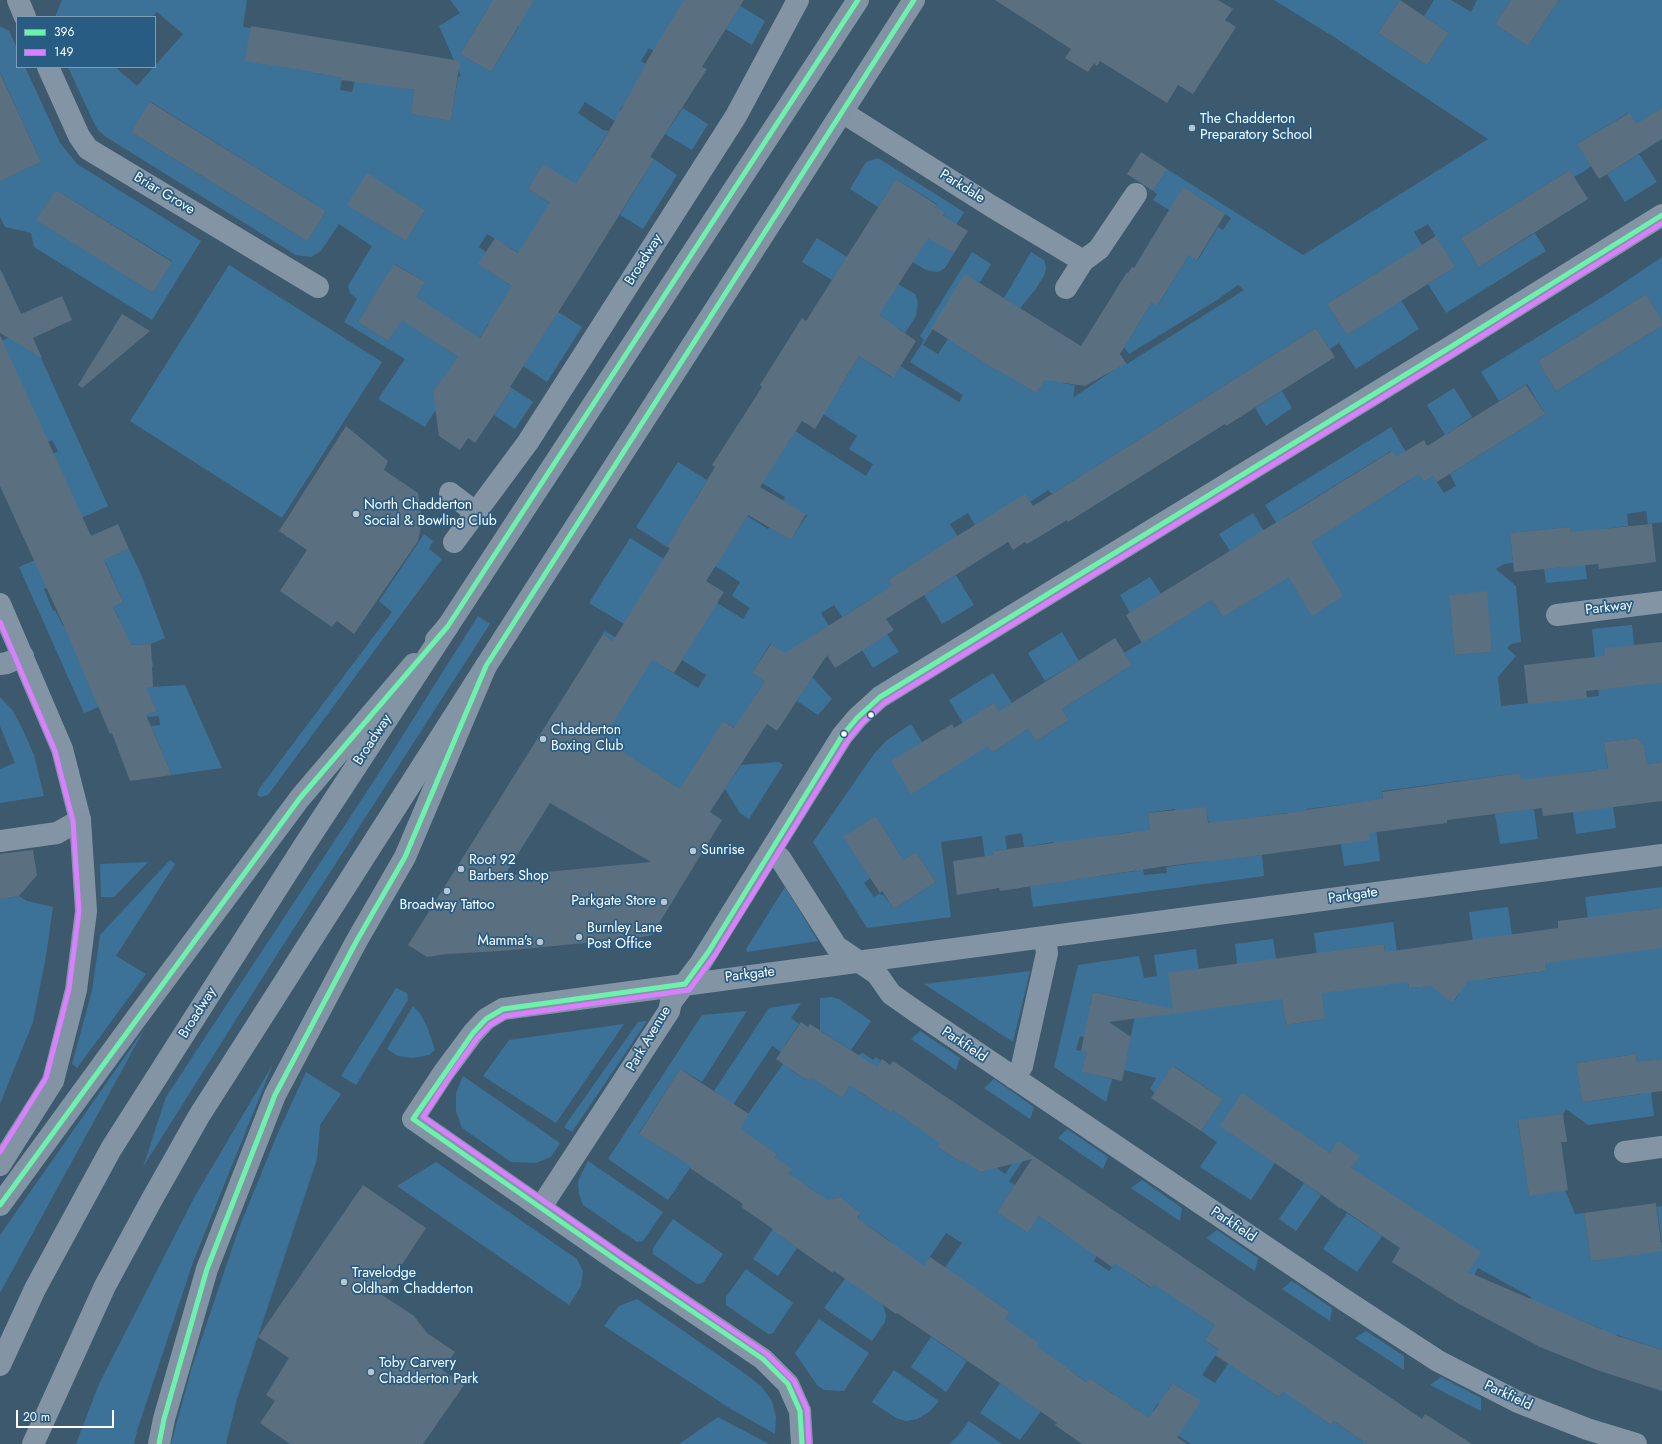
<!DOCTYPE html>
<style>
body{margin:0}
#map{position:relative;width:1662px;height:1444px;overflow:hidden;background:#3d596e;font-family:Jost,sans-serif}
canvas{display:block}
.legend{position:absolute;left:16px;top:16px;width:140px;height:52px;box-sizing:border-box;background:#285c83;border:1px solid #7e9db5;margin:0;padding:5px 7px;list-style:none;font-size:12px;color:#fff}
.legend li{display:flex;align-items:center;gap:8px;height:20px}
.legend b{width:20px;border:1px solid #7e9db5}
.scale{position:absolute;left:16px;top:1410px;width:98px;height:18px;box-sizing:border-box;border:2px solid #fff;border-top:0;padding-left:5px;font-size:12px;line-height:14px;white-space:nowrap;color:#fff;-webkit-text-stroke:3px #285c83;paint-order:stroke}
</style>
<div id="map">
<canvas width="1662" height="1444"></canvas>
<ul class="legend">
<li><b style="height:5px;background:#6df2ae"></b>396</li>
<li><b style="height:5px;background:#d880ff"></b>149</li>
</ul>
<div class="scale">20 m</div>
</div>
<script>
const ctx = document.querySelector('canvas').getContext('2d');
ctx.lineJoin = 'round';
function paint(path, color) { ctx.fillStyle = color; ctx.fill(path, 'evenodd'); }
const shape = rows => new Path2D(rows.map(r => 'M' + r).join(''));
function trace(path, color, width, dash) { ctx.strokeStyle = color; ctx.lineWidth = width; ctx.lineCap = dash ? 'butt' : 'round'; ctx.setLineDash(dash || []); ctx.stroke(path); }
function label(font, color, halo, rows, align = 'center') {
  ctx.font = font + ' Jost,sans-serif'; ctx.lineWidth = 3.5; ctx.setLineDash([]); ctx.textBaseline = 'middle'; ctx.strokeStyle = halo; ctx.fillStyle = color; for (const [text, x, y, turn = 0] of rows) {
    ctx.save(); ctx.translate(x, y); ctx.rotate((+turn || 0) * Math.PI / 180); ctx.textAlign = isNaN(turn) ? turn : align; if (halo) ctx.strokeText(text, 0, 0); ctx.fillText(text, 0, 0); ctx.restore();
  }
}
const green = shape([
 [62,0,247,0,243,27,251,28,315,71,315,73,342,78,340,90,352,92,355,80,413,90,414,91,411,114,451,121,458,77,461,76,439,26,460,13,450,0,686,0,673,63,649,48,641,61,656,70,626,106,623,105,620,110,635,120,629,130,585,102,578,113,603,130,609,131,593,156,606,164,586,195,543,165,528,189,551,204,533,230,519,253,487,234,479,247,486,252,479,264,513,287,495,328,488,324,479,339,444,315,445,331,437,343,467,363,433,392,434,399,440,403,425,427,378,399,405,359,344,322,357,299,350,293,348,286,372,246,339,224,321,251,311,257,296,255,106,137,98,130,93,121,68,67,115,67,137,86,183,34,157,12,152,17,55,17],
 [488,8,519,26,491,72,460,54],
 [151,102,326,211,307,241,131,132],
 [367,174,425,210,406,241,348,205],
 [395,264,425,282,388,341,358,322],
 [1274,0,1400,0,1378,33,1427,65,1449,33,1424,16,1434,0,1451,0,1471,12,1477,0,1511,0,1495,24,1528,46,1559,0,1662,0,1662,108,1651,115,1648,144,1628,113,1577,144,1591,166,1583,172,1574,177,1570,170,1461,238,1479,267,1535,233,1546,251,1446,313,1428,284,1455,267,1428,224,1414,232,1422,245,1327,304,1347,335,1401,300,1419,329,1356,369,1339,343,1330,349,1316,328,1052,494,1048,490,1030,502,1025,495,975,525,968,513,950,524,958,537,888,580,901,600,882,612,873,598,842,617,834,605,821,613,829,626,814,635,827,656,820,662,814,672,770,644,752,673,765,681,746,710,759,719,748,736,723,721,707,806,589,731,637,656,603,634,605,631,698,688,706,675,682,660,691,645,677,637,703,594,743,619,750,608,732,596,740,582,715,566,747,516,768,529,769,527,791,540,807,515,783,501,785,497,762,483,795,431,866,476,873,464,849,449,857,436,820,412,840,388,859,356,892,378,900,366,959,402,963,395,910,362,924,340,920,336,972,252,991,264,980,282,976,281,970,290,933,329,923,345,938,354,948,339,997,371,1005,359,1010,377,1036,393,1061,354,1066,359,1062,383,1075,385,1073,398,1125,362,1127,364,1244,290,1238,285,1217,300,1129,354,1114,333,1100,320,1130,338,1152,302,1158,305,1189,255,1198,260,1218,227,1223,230,1231,218,1194,194,1180,217,1153,200,1157,194,1153,191,1167,169,1303,255,1488,139,1334,37],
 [740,6,765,21,752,45,726,29],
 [0,26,9,31,17,48,17,67,25,67,60,143,77,164,201,241,152,320,34,247,31,233,5,227,0,217,0,160,8,177,41,162,0,72],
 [56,190,172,261,153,293,37,220],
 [683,108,708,124,692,150,665,134],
 [1639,154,1657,182,1625,202,1607,174],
 [878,158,964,212,943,246,954,253,945,268,938,272,926,270,904,257,936,228,945,214,935,207,937,204,896,179,878,207,850,189,866,162],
 [654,159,677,175,643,229,620,215],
 [817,238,847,257,832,280,802,262],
 [1031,252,1044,260,1046,267,1045,274,1035,290,1012,318,1002,311,1009,301,1004,298],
 [1662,257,1662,320,1646,294,1538,361,1556,391,1662,326,1662,522,1648,524,1646,511,1627,514,1628,526,1594,530,1598,562,1585,564,1587,579,1546,583,1544,569,1575,566,1570,527,1510,533,1513,563,1504,564,1496,569,1516,586,1521,642,1511,644,1507,648,1516,656,1498,677,1501,706,1599,696,1592,629,1632,625,1634,645,1605,649,1609,688,1662,683,1662,762,1647,764,1644,746,1638,738,1604,742,1616,828,1576,834,1573,812,1598,770,1521,781,1520,773,1382,791,1383,802,1373,805,1380,861,1344,866,1341,844,1365,802,1306,809,1309,834,1287,813,1228,821,1233,858,1262,855,1264,876,1033,907,1030,886,1059,882,1053,842,1024,847,1022,833,1005,836,1007,849,994,851,998,878,988,880,982,836,941,842,951,917,867,928,813,842,874,754,887,740,911,724,922,742,973,740,949,700,993,673,1012,703,999,711,994,703,983,710,975,725,993,752,1028,729,1036,741,1069,720,1062,709,1132,665,1124,653,1212,600,1223,617,1257,596,1293,549,1265,505,1391,427,1424,482,1433,476,1444,493,1456,486,1450,474,1545,414,1527,384,1499,401,1481,372,1607,294],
 [1391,451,1410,480,1301,547,1284,517],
 [1486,592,1492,652,1455,655,1449,595],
 [1206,808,1215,860,1166,867,1167,873,1144,875,1138,833,1150,831,1148,813,1175,809,1178,827],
 [876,816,903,860,916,852,936,882,894,909,883,894,881,895,880,893,874,897,864,883,871,878],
 [1131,832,1136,871,1078,879,1101,837],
 [229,265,382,362,282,518,130,421],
 [2,272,108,506,68,524,53,454,58,451,52,440,33,449,0,342,9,337,0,273],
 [898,284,915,294,918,302,916,316,905,333,900,329,867,316],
 [558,312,582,327,547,382,523,366],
 [512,388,533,402,515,429,494,415],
 [1454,388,1472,417,1445,435,1427,405],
 [1282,391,1292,408,1266,426,1255,408],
 [678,462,707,480,696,498,703,503,680,526,667,547,636,527],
 [1253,513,1264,531,1230,551,1219,534],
 [100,532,111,557,129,549,141,574,165,638,151,644,127,645,152,660,153,667,148,668,150,687,185,685,222,768,172,775,151,726,160,725,159,716,148,717,146,715,157,711,151,698,140,701,99,707,84,713,19,567],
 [106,563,123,602,113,607,119,618,96,629,78,619,63,626,55,610,53,611,44,589],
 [424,534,433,541,429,549,442,559,268,795,261,797,257,795,259,789,392,612,379,601],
 [630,538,664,559,624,624,589,603],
 [956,575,974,605,942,624,924,595],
 [1150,577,1161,594,1130,613,1120,595],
 [478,616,490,624,278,953,143,1167,166,1097,381,770],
 [1062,632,1079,661,1045,681,1028,653],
 [887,634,899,652,873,668,862,650],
 [812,677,832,699,818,715,797,701],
 [0,697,13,711,22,728,34,755,44,796,0,803,0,769,15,763,0,726],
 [779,762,783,765,749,819,740,813,725,789,741,765],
 [1534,809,1538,839,1500,844,1495,814],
 [170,860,175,864,116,956,146,974,77,1068,72,1064,92,991,100,935],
 [148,862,114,897,101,897,100,864],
 [785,887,818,941,747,952,746,949],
 [1662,887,1662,908,1637,911,1662,948,1662,1059,1647,1061,1654,1116,1588,1125,1566,1109,1563,1114,1518,1121,1529,1195,1565,1190,1575,1214,1584,1213,1591,1261,1611,1258,1611,1250,1662,1242,1657,1207,1662,1206,1662,1350,1617,1335,1608,1364,1601,1332,1602,1329,1546,1306,1522,1315,1531,1297,1478,1268,1458,1303,1361,1175,1340,1209,1330,1201,1359,1156,1330,1153,1301,1134,1284,1149,1251,1200,1220,1180,1200,1167,1217,1142,1201,1131,1223,1099,1174,1066,1155,1093,1150,1089,1156,1078,1124,1070,1138,1001,1093,992,1090,1005,1097,1006,1090,1038,1080,1036,1076,1050,1087,1052,1083,1072,1112,1079,1106,1102,1054,1067,1078,965,1139,956,1144,978,1157,976,1154,955,1196,949,1199,970,1241,995,1235,944,1273,939,1286,1025,1325,1019,1314,933,1393,922,1397,953,1404,953,1409,988,1442,985,1449,1000,1455,1000,1459,994,1456,982,1474,950,1469,912,1508,907,1512,935,1487,979,1546,971,1542,941,1588,917,1585,897],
 [1384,944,1386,955,1325,952],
 [1636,1054,1642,1094,1582,1102,1576,1063],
 [1266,1110,1292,1127,1270,1159],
 [19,896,27,901,53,907,46,956,33,1022,0,1104,0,899],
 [1030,971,1013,1042,924,984],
 [396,988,407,993,408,1000,356,1085,341,1076],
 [831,997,839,999,871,1021,851,1050,820,1030,820,998],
 [801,1003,791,1018,799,1024,785,1045,800,1055,791,1070,808,1081,811,1077,842,1098,864,1064,856,1059,858,1055,863,1053,873,1060,876,1057,881,1061,860,1092,891,1113,893,1110,931,1136,948,1112,953,1116,942,1132,946,1135,938,1147,962,1163,971,1151,975,1153,971,1159,972,1166,980,1172,987,1170,991,1164,1005,1174,1018,1155,1024,1159,1009,1181,1015,1185,997,1212,1028,1233,1039,1216,1066,1235,1075,1221,1081,1224,1093,1207,1098,1210,1082,1233,1093,1241,1089,1246,1099,1252,1094,1261,1109,1271,1118,1259,1135,1271,1132,1275,1151,1288,1163,1271,1175,1280,1167,1292,1215,1325,1205,1340,1218,1350,1251,1303,1252,1305,1231,1336,1268,1361,1254,1381,1279,1397,1307,1356,1319,1364,1305,1385,1316,1392,1309,1403,1320,1410,1317,1415,1331,1425,1334,1421,1367,1444,1191,1444,1177,1435,1194,1411,1182,1404,1189,1393,1173,1383,1167,1391,1170,1393,1162,1405,1158,1403,1153,1411,1158,1414,1153,1421,1128,1404,1124,1410,1111,1401,1115,1395,1089,1378,1086,1382,1070,1370,1067,1374,1061,1371,1063,1368,1035,1349,1038,1343,1016,1328,993,1360,982,1353,1010,1312,984,1294,973,1309,957,1298,960,1294,949,1286,921,1327,909,1319,962,1243,946,1233,929,1258,933,1260,925,1272,915,1266,914,1267,884,1247,889,1240,867,1225,853,1245,844,1238,861,1213,840,1197,831,1199,826,1207,813,1199,817,1193,804,1184,789,1203,779,1196,780,1194,776,1191,791,1169,775,1157,777,1154,723,1120,668,1200,608,1159,702,1015,747,1011,702,1082,680,1069,639,1133,676,1157,706,1110,715,1115,724,1101,716,1096,717,1093,714,1091,769,1008],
 [772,1046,788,1057,741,1124,727,1114],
 [1219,1350,1232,1358,1215,1383,1202,1375],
 [413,1006,421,1015,428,1029,435,1050,429,1055,412,1058,398,1056,387,1049],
 [647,1021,572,1132,564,1127,638,1022],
 [624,1024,556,1123,483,1076,509,1040],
 [145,1028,0,1293,0,1235],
 [920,1031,960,1058,956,1070,911,1039],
 [273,1064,193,1262,137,1431,134,1444,76,1444,99,1384,195,1196],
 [306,1072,341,1094,320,1125,317,1159,237,1399,226,1444,171,1444,192,1367,239,1228,277,1135],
 [463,1076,560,1143,551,1157,536,1163,511,1162,462,1128,456,1111,456,1093],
 [994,1079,1034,1107,1030,1119,984,1088],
 [1067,1129,1108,1157,1103,1169,1058,1138],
 [588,1161,663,1212,643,1241,637,1242,583,1205,579,1194,578,1181],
 [436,1162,577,1259,583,1271,581,1286,569,1305,397,1186],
 [1142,1180,1182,1208,1180,1221,1131,1188],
 [1304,1183,1321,1195,1296,1231,1279,1219],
 [1347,1213,1382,1236,1357,1272,1323,1249],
 [673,1219,723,1254,703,1283,697,1284,653,1254,653,1248],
 [772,1230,797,1248,778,1276,753,1259],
 [1217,1230,1258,1258,1255,1271,1206,1238],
 [746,1269,793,1303,773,1333,768,1334,726,1305,726,1297],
 [847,1276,883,1305,886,1315,885,1322,872,1341,824,1308],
 [1292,1281,1332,1308,1330,1321,1282,1289],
 [637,1299,740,1370,761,1386,772,1401,776,1417,775,1434,731,1409,604,1326,619,1306],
 [819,1319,869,1353,844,1391,824,1390,817,1385,795,1353],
 [1366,1331,1404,1356,1404,1370,1355,1338],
 [931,1337,967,1361,946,1392,911,1367],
 [894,1370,939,1401,929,1412,917,1419,906,1421,896,1418,872,1402],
 [1441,1377,1481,1398,1481,1411,1430,1385],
 [1000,1383,1041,1411,1020,1440,980,1413],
 [718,1417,769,1444,679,1444],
 [969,1421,1002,1444,949,1444,958,1436]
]);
const building = shape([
 [493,0,534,0,491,72,460,54],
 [684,0,744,0,702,67,707,69,650,157,654,159,582,275,510,387,512,388,475,443,468,438,460,450,439,436,433,392,458,357,402,320,388,341,358,322,394,264,425,282,416,297,480,338,512,286,478,264,495,238,518,253,550,203,528,189,543,164,576,184,608,133,646,64,645,64],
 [995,0,1218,0,1233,9,1225,20,1236,27,1193,94,1178,85,1167,103,1100,61,1097,66,1094,63,1088,72,1065,58,1071,49],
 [1400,0,1449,33,1427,65,1378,33],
 [1511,0,1559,0,1528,46,1495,24],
 [251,26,460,61,451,121,411,114,414,90,341,80,342,78,315,73,315,72,245,61],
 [0,73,41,162,0,181],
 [150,102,326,211,307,241,131,132],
 [1662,108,1662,139,1599,179,1577,144,1629,113,1636,124],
 [1141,152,1167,169,1153,191,1127,174],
 [1570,170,1588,199,1479,267,1461,238],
 [367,173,425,210,406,241,347,205],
 [896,179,937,205,935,207,945,213,943,216,968,231,954,253,928,238,879,315,916,341,893,378,859,356,815,429,802,421,760,487,806,514,791,540,748,515,706,581,724,592,674,673,652,660,603,739,680,789,723,721,734,728,765,681,752,673,771,644,785,653,892,586,888,580,957,536,1025,494,1033,506,1316,328,1335,357,1226,426,1225,424,1068,522,1067,520,1027,544,1025,542,1013,550,1008,542,924,595,886,619,894,630,835,668,827,655,777,731,767,724,710,812,722,820,652,935,637,938,501,951,446,954,427,957,408,945,603,634,613,641,670,548,667,547,715,467,712,465,762,387,760,385,802,318,806,321],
 [550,803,651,862,504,876],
 [1183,187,1225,214,1197,260,1189,255,1157,306,1152,302,1120,354,1126,363,1085,386,1045,380,1036,393,998,370,997,371,931,328,965,274,1081,346,1127,272,1128,273,1132,267,1134,268],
 [56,190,172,262,153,293,36,220],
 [1436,236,1455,267,1347,335,1327,304],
 [0,269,21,314,62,296,72,320,33,338,42,358,0,333],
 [1646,294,1662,320,1662,326,1556,391,1538,361],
 [122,314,150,331,82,388,78,385],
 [0,335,91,536,118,524,129,549,104,560,123,602,113,607,131,645,151,644,153,687,146,687,157,711,146,715,172,775,130,781,112,733,110,734,64,626,0,486],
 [1526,385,1545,414,1437,482,1433,476,1424,482,1419,474,1311,542,1343,596,1312,616,1289,577,1223,617,1212,600,1142,643,1126,615,1392,451,1396,457,1424,440,1427,446],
 [346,426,388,461,384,470,418,493,422,522,418,541,354,634,337,621,332,627,280,591,307,550,279,531],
 [1652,524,1656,562,1599,569,1598,564,1514,572,1510,533,1570,527,1571,532],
 [1487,591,1492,652,1455,655,1449,595],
 [1115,638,1132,665,1062,709,1069,720,1036,741,1028,729,993,752,988,746,911,794,891,761,952,724,954,728,994,703,999,711],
 [1662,642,1662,683,1586,691,1587,698,1528,704,1524,665,1605,656,1605,648],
 [1638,738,1644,746,1647,764,1662,762,1662,801,1543,816,1542,808,1447,820,1447,823,1369,833,1370,840,1254,856,1166,866,1000,891,999,888,957,895,953,861,994,855,994,851,1150,830,1148,813,1206,807,1208,823,1306,811,1305,810,1383,799,1382,792,1520,773,1521,780,1608,769,1604,742],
 [876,816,903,860,916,852,936,882,894,909,882,891,880,893,843,837],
 [33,850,37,875,19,896,0,899,0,854],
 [1662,908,1662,948,1545,963,1546,971,1468,981,1452,1003,1431,986,1409,988,1408,982,1322,993,1325,1019,1286,1025,1282,999,1109,1022,1131,1037,1122,1081,1082,1072,1087,1052,1081,1051,1093,992,1173,1009,1168,973,1384,944,1385,952,1558,928,1558,921],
 [801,1022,808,1027,810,1024,877,1067,882,1059,890,1065,893,1061,1422,1419,1425,1414,1472,1444,1367,1444,1334,1421,1331,1425,1283,1391,1279,1397,1215,1355,1219,1350,1205,1340,1215,1325,1154,1284,1152,1288,1115,1263,1112,1267,1039,1216,1028,1233,997,1212,1032,1159,980,1172,964,1161,962,1163,938,1147,940,1143,893,1110,891,1113,850,1085,842,1098,811,1077,808,1081,776,1059],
 [1636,1054,1637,1062,1662,1059,1662,1091,1582,1102,1576,1063],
 [1173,1066,1223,1099,1201,1131,1151,1098],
 [680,1069,749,1114,740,1129,777,1154,775,1157,792,1169,788,1173,827,1200,840,1197,861,1213,857,1218,924,1266,930,1257,1010,1312,1005,1319,1039,1343,1037,1346,1086,1382,1089,1378,1149,1418,1173,1383,1201,1401,1177,1437,1187,1444,1082,1444,1055,1425,1057,1423,1000,1383,897,1313,896,1314,834,1271,833,1273,797,1248,772,1230,773,1229,741,1207,743,1204,690,1168,691,1166,639,1134],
 [1242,1093,1330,1153,1338,1141,1360,1156,1351,1168,1481,1252,1468,1272,1615,1335,1662,1350,1662,1391,1597,1370,1540,1347,1459,1304,1392,1262,1400,1248,1220,1126],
 [1563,1114,1567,1142,1561,1142,1568,1190,1529,1196,1518,1120],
 [363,1185,426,1228,382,1295,414,1316,427,1333,455,1352,442,1370,464,1385,423,1444,290,1444,260,1423,275,1401,266,1395,289,1358,258,1337],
 [1656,1203,1662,1251,1591,1261,1584,1213]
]);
const minor = shape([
 [18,0,25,17],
 [48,67,79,136,88,149,318,287],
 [842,112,991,206,1083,261],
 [1066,288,1083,261,1099,249,1136,194],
 [450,493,475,512],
 [454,542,528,442,736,116,798,0],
 [1557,615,1662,602],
 [0,664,7,663,23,656],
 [0,841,57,833,80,820],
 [771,852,780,858,836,946,877,974,891,994,918,1013,1346,1301,1438,1361,1518,1402,1587,1429,1636,1444],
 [1014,1078,1022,1066,1047,953,1045,937],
 [1625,1152,1662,1147],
 [541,1207,669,1011,671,1002,700,964,842,736,857,718,880,697,1449,348,1662,215],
 [802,1444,800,1411,788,1384,763,1359,619,1262,413,1119,444,1072,473,1033,486,1019,503,1009,1662,855]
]);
const tertiary = shape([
 [0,604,62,749,80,820]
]);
const trunk = shape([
 [436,640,448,626,858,0],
 [0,1165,53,1081,76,990,86,911,80,820],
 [0,1205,135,1020,300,798,414,664],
 [159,1444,164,1419,207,1269,275,1095,356,942,405,857,486,666,914,0]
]);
const motorway = shape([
 [0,1365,35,1289,111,1149,302,849,448,626],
 [33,1444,105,1286,151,1201,199,1116,486,666]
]);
const bus1 = shape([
 [685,984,709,951,842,736,857,718,880,697,1449,348,1662,215],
 [413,1119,619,1262,763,1359,788,1384,800,1411,802,1444],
 [413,1119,473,1033,486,1019,503,1009,685,984],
 [0,1205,300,798,448,626,858,0],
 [159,1444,164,1419,207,1269,275,1095,356,942,405,857,486,666,914,0]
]);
const bus2 = shape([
 [0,622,55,751,73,821,79,911,69,989,46,1078,0,1152],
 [809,1444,807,1409,794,1381,767,1354,623,1256,423,1117,450,1076,478,1037,490,1025,505,1016,689,990,715,955,848,740,862,723,884,703,1453,354,1662,223]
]);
const markers = [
 [1192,128,4,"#bbc5cc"],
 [356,514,4,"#bbc5cc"],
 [871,715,3.5,"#fff"],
 [844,734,3.5,"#fff"],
 [543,739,4,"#bbc5cc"],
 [693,851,4,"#bbc5cc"],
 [461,869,4,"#bbc5cc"],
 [447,891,4,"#bbc5cc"],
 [664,902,4,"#bbc5cc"],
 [579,937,4,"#bbc5cc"],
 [540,942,4,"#bbc5cc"],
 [344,1282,4,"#bbc5cc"],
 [371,1372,4,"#bbc5cc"]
];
const poiNames = [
 ["The Chadderton",1200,120],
 ["Preparatory School",1200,136],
 ["North Chadderton",364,506],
 ["Social & Bowling Club",364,522],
 ["Chadderton",551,731],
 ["Boxing Club",551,747],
 ["Sunrise",701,851],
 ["Root 92",469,861],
 ["Barbers Shop",469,877],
 ["Parkgate Store",656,902,"right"],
 ["Broadway Tattoo",447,906,"center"],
 ["Burnley Lane",587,929],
 ["Post Office",587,945],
 ["Mamma's",532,942,"right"],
 ["Travelodge",352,1274],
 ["Oldham Chadderton",352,1290],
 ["Toby Carvery",379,1364],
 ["Chadderton Park",379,1380]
];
const streetNames = [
 ["Parkdale",962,187,32],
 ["Briar Grove",164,194,31],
 ["Broadway",644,260,-58],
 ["Parkway",1609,608,-7],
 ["Broadway",373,740,-57],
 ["Parkgate",1353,896,-8],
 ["Parkgate",750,975,-7],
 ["Broadway",198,1013,-58],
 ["Park Avenue",649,1039,-59],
 ["Parkfield",964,1045,34],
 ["Parkfield",1233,1225,34],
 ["Parkfield",1508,1396,25]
];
paint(green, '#3d7298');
paint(building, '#5a7081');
trace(minor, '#8395a4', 22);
trace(tertiary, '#8395a4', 22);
trace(trunk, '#8294a3', 22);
trace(motorway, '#8395a4', 22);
trace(bus1, '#6df2ae', 5);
trace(bus2, '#d880ff', 5);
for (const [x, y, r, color] of markers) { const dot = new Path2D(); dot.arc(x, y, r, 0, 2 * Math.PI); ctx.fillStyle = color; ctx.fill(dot); trace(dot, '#285c83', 1.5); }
label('14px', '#fff', '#285c83', poiNames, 'left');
label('14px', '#fff', '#285c83', streetNames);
</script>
